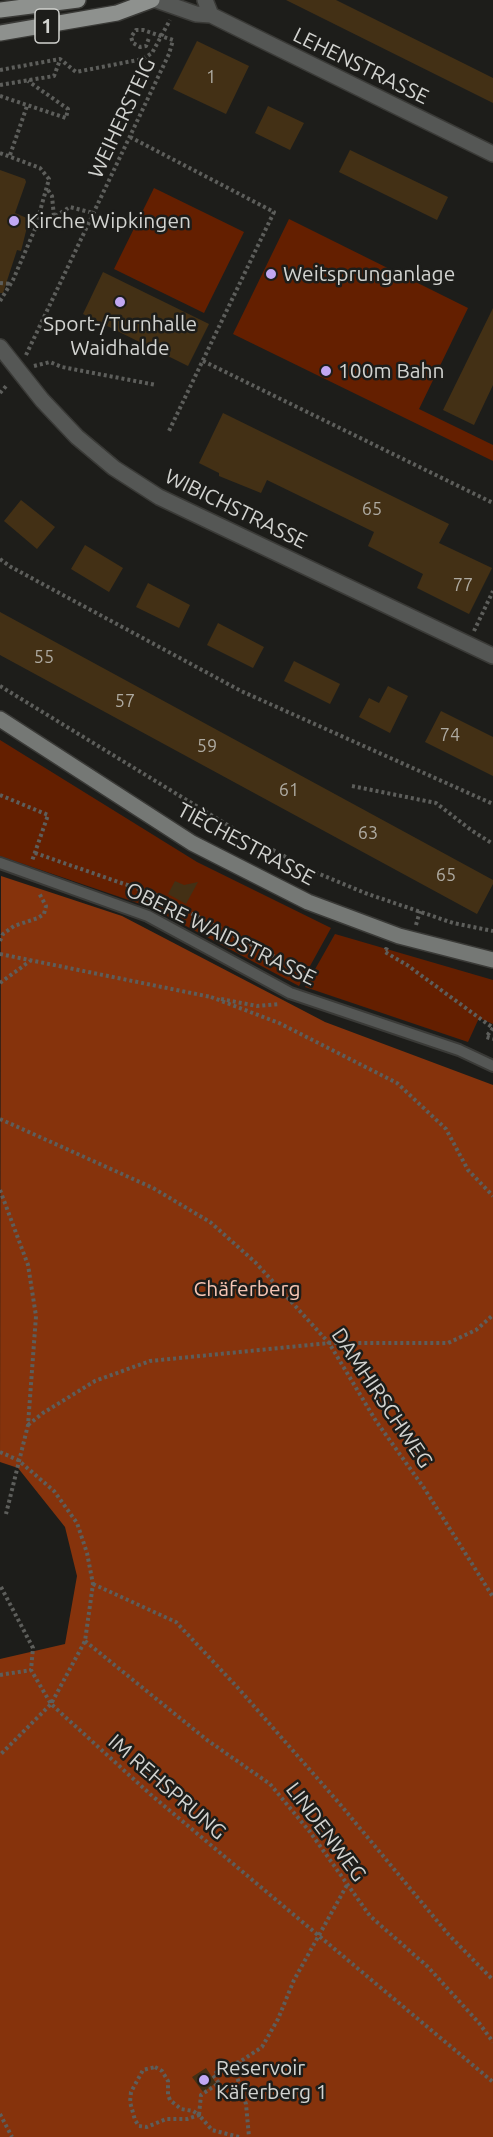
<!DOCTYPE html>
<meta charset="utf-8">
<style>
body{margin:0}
canvas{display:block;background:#1d1d1a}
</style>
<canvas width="493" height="2137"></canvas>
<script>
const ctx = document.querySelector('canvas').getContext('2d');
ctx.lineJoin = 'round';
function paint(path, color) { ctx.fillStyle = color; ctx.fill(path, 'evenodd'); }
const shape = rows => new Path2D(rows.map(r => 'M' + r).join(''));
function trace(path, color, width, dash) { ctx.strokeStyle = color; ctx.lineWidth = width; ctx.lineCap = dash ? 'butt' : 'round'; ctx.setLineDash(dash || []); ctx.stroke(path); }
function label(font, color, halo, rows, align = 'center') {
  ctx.font = font + ' Ubuntu,sans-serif'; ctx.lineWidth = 5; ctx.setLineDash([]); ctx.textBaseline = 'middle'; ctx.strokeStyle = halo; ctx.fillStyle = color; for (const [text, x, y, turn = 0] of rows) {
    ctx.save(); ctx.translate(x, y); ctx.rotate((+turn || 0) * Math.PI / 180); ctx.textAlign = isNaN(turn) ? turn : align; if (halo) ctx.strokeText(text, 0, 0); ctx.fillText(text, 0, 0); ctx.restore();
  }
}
const green = shape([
 [154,188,244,232,204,313,114,269],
 [289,219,468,308,419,409,493,445,493,461,233,334],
 [0,740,197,862,331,928,299,986,152,908,0,856],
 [335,934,493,980,493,1024,479,1018,468,1042,305,987]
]);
const forest = shape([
 [1,876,122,916,325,1022,493,1085,493,2137,0,2137,0,1659,65,1644,77,1576,65,1527,18,1468,0,1462]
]);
const building = shape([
 [286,0,336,0,469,66,493,78,493,103],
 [197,41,249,66,226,114,173,89],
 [268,106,304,123,290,150,255,133],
 [350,150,448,197,437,220,339,172],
 [0,170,25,179,26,182,15,213,29,219,21,251,17,250,3,293,0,293],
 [103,272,209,324,188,366,83,314],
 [493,308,493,385,474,425,443,410],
 [223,413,449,524,439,543,492,568,469,614,417,588,423,574,368,546,374,532,267,480,261,493,219,476,219,473,199,463],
 [21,500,55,527,37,549,4,521],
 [85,545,123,568,109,592,71,569],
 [148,583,190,605,179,628,136,607],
 [0,612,493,880,493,884,477,914,0,655],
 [218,623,264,647,253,668,207,645],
 [294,661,340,684,330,704,284,681],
 [388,686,408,696,390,733,359,717,369,698,379,703],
 [441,711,493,737,493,776,425,742],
 [175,881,184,885,198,882,186,904,168,894],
 [206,2068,216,2083,203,2092,192,2077]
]);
const path = shape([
 [0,70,60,59,76,72,143,59,152,53,170,20],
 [0,85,54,76,60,60],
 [0,96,66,118,68,109,28,81],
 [130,137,274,212,168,433],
 [0,153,40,168,49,179,35,229,13,280,0,301],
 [10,155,27,106],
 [48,190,52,196,54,217,70,207,93,213],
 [0,283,11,284],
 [26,355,169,54,173,40,143,30,136,30,131,37,133,43,140,47,146,46,149,38],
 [203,361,493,503],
 [34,366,50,362,62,367,156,385],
 [0,393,8,384],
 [0,559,11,567,241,691,493,804],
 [474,631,493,591],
 [0,686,234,829,310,870,365,893,453,923,493,931],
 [352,786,436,803,471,830,493,844],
 [0,795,48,815,32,861],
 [35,853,156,895,281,960],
 [416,925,420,911],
 [0,941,3,934,14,926,38,918,44,914,46,906,39,893],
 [388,950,386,949,385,952,407,965,493,1028],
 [0,954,211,997],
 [0,983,30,961],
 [211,997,279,1023,397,1083,446,1129,468,1170,493,1196],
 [221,999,257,1006,279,1004],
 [493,1028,486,1037,493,1039],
 [0,1119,153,1188,210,1222,255,1262,329,1343,376,1421,424,1488,493,1597],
 [0,1190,28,1265,36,1316,28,1425,6,1514],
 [28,1425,43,1413,95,1381,150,1361,329,1343,448,1343,476,1330,493,1315],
 [0,1452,18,1460,54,1491,77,1523,87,1553,93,1584,85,1641,51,1704,0,1755],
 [93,1584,176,1622,238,1688,339,1803,448,1934,493,1980],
 [1,1587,33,1648,31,1670,51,1704,150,1794,493,2082],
 [85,1641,207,1740,270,1784,310,1832,370,1916,428,1967,479,2023,493,2042],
 [0,1675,31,1670],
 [241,2062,236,2074,246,2104,249,2137],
 [155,2067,162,2071,168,2081,168,2095,170,2100,181,2109,193,2111,199,2115,187,2119,166,2119,147,2127,139,2126,135,2120,130,2102,131,2092,143,2070,155,2067],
 [0,2114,12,2137],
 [239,2137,212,2130,199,2115,201,2095,219,2083,213,2075,221,2069,241,2061,262,2047,278,2019,294,1980,347,1885]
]);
const lane = shape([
 [0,863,148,916,290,993,459,1050,493,1066]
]);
const street = shape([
 [156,0,196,14,211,15,493,154],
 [205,0,211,15],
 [0,347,42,400,77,437,114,468,159,497,493,656]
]);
const secondary = shape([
 [0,719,192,843,308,902,399,936,493,960]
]);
const primary = shape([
 [0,10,78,0],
 [0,33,117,13,152,0]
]);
const markers = [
 [14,221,6,"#c1a8f3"],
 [271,274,6,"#c1a8f3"],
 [120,302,6,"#c1a8f3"],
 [326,371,6,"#c1a8f3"],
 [204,2080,6,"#c1a8f3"]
];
const numberNames = [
 ["1",211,77],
 ["65",372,509],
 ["77",463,585],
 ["55",44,657],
 ["57",125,701],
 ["74",450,735],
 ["59",207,746],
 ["61",289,790],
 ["63",368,833],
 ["65",446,875]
];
const shields = [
 [47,26,24]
];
const shieldNames = [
 ["1",47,26]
];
const streetNames = [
 ["LEHENSTRASSE",361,66,26],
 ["WEIHERSTEIG",122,118,-65],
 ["WIBICHSTRASSE",236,509,26],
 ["TIÈCHESTRASSE",246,844,28],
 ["OBERE WAIDSTRASSE",221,934,26],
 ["DAMHIRSCHWEG",382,1398,56],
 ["IM REHSPRUNG",167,1787,41],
 ["LINDENWEG",326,1832,53]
];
const poiNames = [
 ["Kirche Wipkingen",26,221],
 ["Weitsprunganlage",283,274],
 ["Sport-/Turnhalle",120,324,"center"],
 ["Waidhalde",120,348,"center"],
 ["100m Bahn",338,371],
 ["Reservoir",216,2068],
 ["Käferberg 1",216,2092]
];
const parkNames = [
 ["Chäferberg",247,1289]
];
paint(green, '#641f00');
paint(forest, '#86330c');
paint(building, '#433015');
trace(lane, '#3a3a37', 14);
trace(street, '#3a3a37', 18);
trace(secondary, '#3a3a37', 18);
trace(primary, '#3a3a37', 18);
trace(path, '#5d5e5b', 4, [3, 3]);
trace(lane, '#555755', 10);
trace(street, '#555755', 15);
trace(secondary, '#757875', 15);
trace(primary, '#8e918e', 15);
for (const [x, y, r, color] of markers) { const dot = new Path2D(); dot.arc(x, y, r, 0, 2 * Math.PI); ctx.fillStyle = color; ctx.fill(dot); trace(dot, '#1d1d1a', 2); }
label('18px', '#aeaaa1', null, numberNames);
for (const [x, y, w] of shields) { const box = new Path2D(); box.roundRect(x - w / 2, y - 17, w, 34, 4.5); ctx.fillStyle = '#1d1d1a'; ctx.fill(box); trace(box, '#d2d3d0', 1.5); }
label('bold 20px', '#d2d3d0', null, shieldNames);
label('21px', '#d2d3d0', '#1d1d1a', streetNames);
label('21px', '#d2d3d0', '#1d1d1a', poiNames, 'left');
label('21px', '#f7c6b4', '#1d1d1a', parkNames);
</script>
